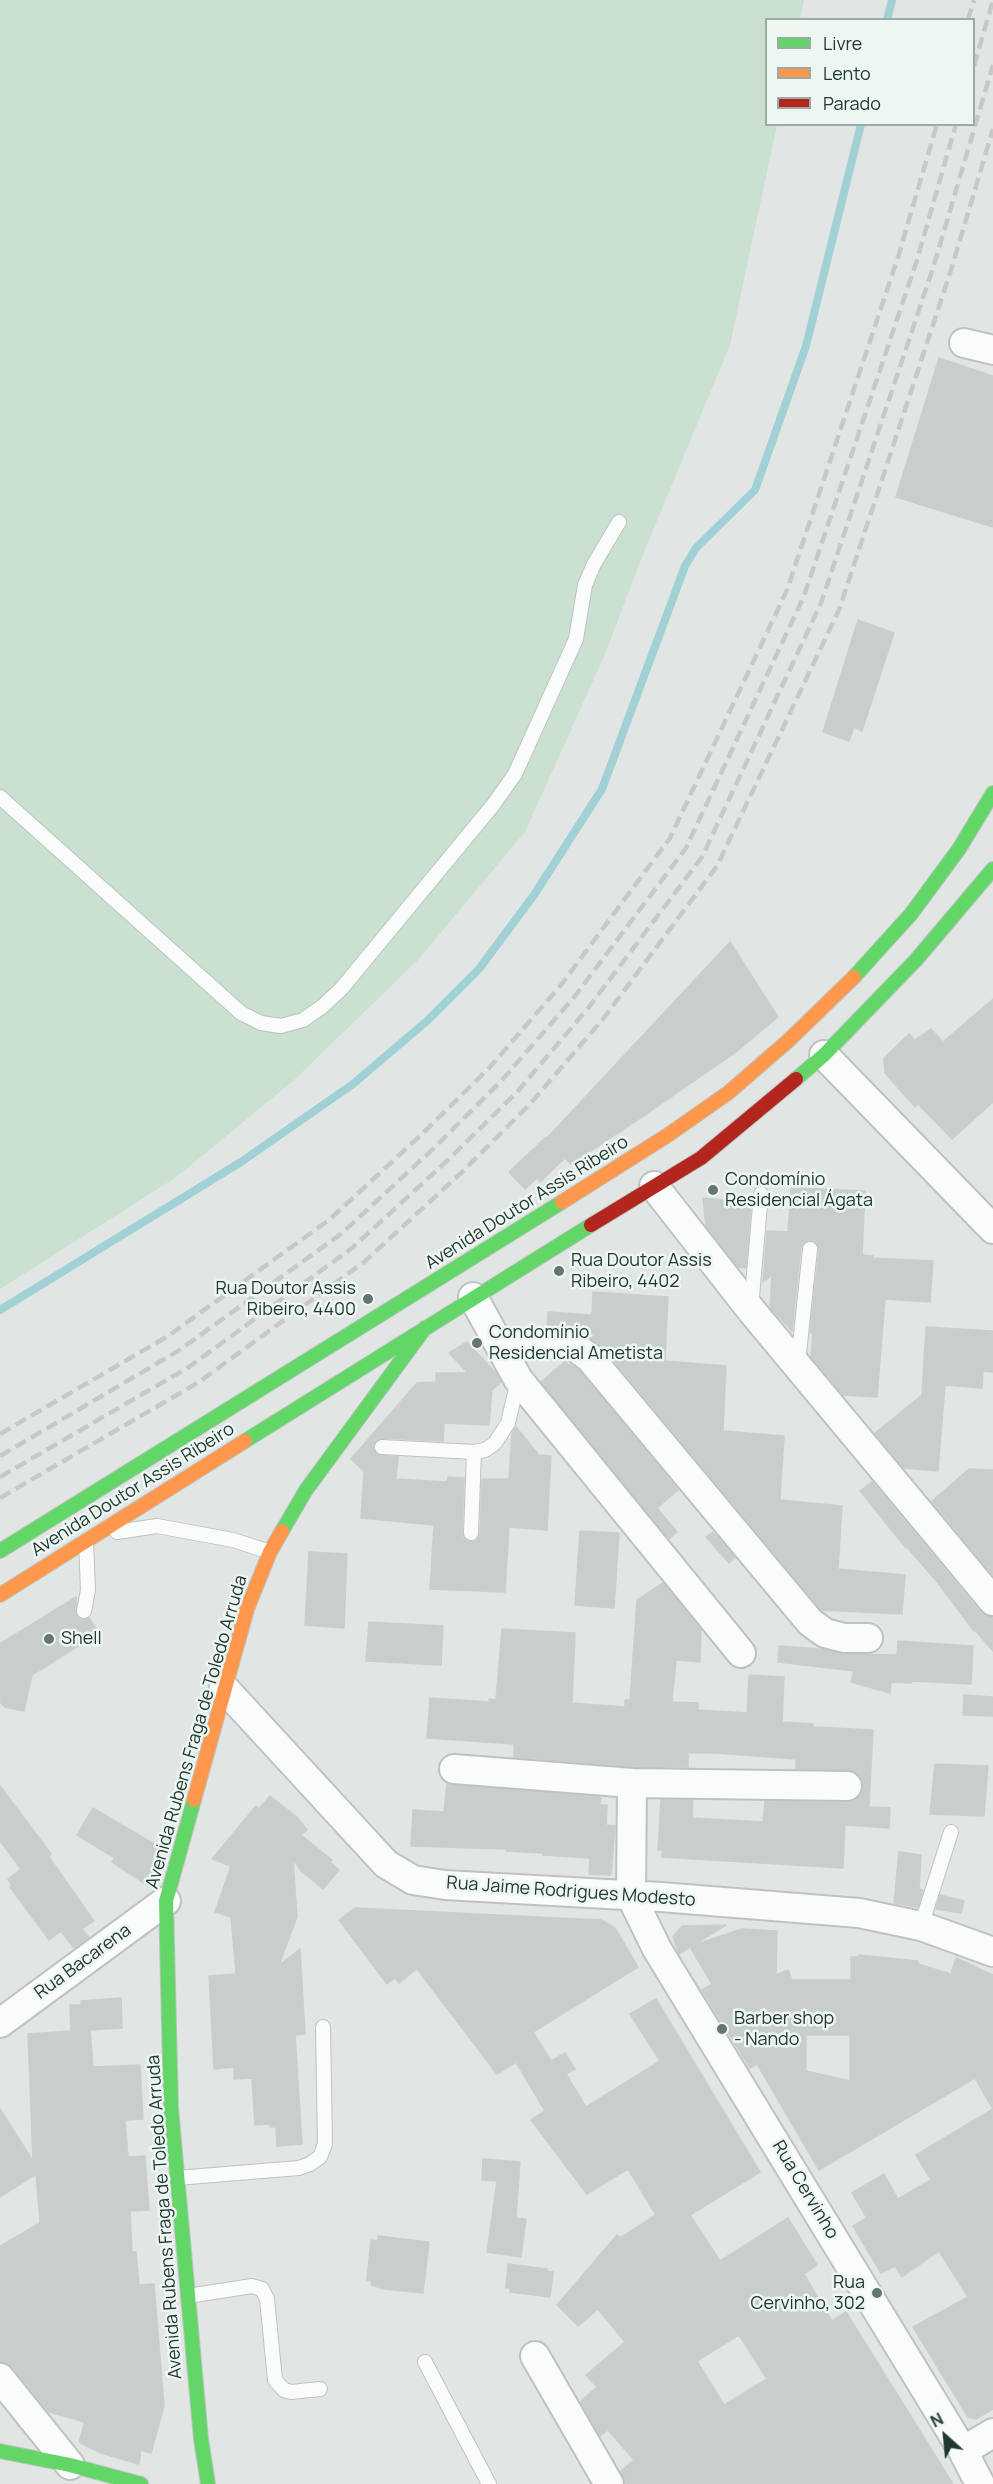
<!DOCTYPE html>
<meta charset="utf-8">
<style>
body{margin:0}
#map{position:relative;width:993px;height:2484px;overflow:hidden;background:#e1e6e4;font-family:Manrope,sans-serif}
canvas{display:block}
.legend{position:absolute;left:765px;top:18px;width:210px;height:108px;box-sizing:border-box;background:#eef6f2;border:2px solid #9caaa5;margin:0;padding:8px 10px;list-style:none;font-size:18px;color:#203931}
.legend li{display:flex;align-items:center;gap:12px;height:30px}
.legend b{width:30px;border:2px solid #9caaa5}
.north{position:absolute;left:915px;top:2406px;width:60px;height:60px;-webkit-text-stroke:4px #eef6f2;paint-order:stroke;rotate:333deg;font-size:16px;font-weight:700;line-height:24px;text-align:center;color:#203931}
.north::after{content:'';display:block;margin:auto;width:21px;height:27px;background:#203931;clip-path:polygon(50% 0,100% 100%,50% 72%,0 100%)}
</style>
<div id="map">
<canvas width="993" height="2484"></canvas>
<ul class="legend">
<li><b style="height:8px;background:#63d668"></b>Livre</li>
<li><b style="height:8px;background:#ff974d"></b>Lento</li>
<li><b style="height:8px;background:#b3261e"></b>Parado</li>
</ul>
<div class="north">N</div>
</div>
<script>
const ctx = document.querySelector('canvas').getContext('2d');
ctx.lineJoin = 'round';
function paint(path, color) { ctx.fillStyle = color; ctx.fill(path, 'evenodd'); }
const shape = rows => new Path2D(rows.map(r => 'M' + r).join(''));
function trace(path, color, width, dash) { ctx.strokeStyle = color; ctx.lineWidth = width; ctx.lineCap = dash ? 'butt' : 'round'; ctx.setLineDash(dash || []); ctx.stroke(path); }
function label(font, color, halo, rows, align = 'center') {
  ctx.font = font + ' Manrope,sans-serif'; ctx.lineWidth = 5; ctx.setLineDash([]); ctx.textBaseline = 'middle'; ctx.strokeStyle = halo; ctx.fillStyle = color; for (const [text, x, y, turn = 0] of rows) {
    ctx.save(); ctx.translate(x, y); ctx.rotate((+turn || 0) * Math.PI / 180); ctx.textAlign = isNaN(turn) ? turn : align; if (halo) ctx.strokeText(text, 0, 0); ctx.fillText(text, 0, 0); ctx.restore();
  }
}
const green = shape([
 [0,0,804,0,800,19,766,20,766,124,777,125,730,345,644,552,605,654,525,832,418,960,292,1082,175,1178,0,1289]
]);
const stream = shape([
 [887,20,892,0],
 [0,1310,241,1162,353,1084,428,1020,479,969,534,895,602,789,685,566,696,548,755,490,806,346,861,124]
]);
const building = shape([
 [939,358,993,376,993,527,896,497,939,358],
 [858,620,894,633,862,731,854,727,849,741,823,732,858,620],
 [730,942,778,1017,736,1052,645,1115,571,1164,565,1158,540,1182,537,1178,525,1189,509,1172,546,1137,547,1138,730,942],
 [993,999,993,1102,952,1139,918,1104,915,1107,885,1073,884,1058,909,1034,915,1040,931,1029,943,1042,993,999],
 [791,1188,865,1191,862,1255,873,1256,873,1258,933,1261,930,1302,885,1299,877,1397,843,1395,811,1356,813,1333,810,1333,819,1250,815,1241,807,1241,801,1247,792,1331,770,1307,772,1275,763,1282,767,1231,788,1232,791,1188],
 [703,1198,751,1203,746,1268,738,1267,706,1226,703,1198],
 [593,1292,668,1297,665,1361,726,1366,723,1431,784,1436,780,1500,842,1506,838,1569,905,1575,902,1614,821,1610,603,1347,591,1338,596,1334,547,1328,548,1312,592,1315,593,1292],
 [926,1327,993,1331,993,1372,983,1371,982,1388,945,1385,938,1471,904,1468,875,1433,922,1395,926,1327],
 [467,1342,496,1373,501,1382,492,1390,489,1425,444,1423,443,1441,382,1438,375,1442,373,1447,378,1455,398,1457,396,1479,447,1482,448,1477,464,1478,462,1533,463,1538,470,1542,476,1541,480,1534,482,1479,509,1479,512,1434,516,1427,539,1455,551,1456,547,1530,509,1527,505,1592,430,1589,434,1525,361,1518,364,1471,351,1459,417,1383,436,1382,436,1373,468,1373,449,1353,467,1342],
 [564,1362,579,1370,678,1490,657,1508,677,1532,669,1539,541,1382,564,1362],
 [969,1469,993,1470,993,1575,932,1501,969,1469],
 [872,1482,980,1612,993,1617,993,1651,974,1629,974,1631,938,1583,906,1546,906,1548,860,1491,872,1482],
 [580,1531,619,1533,614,1608,575,1605,580,1531],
 [713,1532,735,1558,729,1563,706,1537,713,1532],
 [309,1552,347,1554,344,1628,305,1625,309,1552],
 [663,1583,701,1630,700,1662,676,1660,672,1702,698,1703,698,1710,747,1713,749,1675,784,1677,782,1722,813,1724,813,1727,873,1730,869,1807,890,1808,889,1828,845,1825,843,1868,662,1857,663,1850,658,1850,661,1800,693,1800,692,1818,763,1822,765,1801,847,1803,855,1801,861,1795,863,1787,862,1778,855,1772,796,1769,796,1759,716,1753,688,1753,688,1767,633,1767,514,1757,514,1744,427,1738,430,1698,489,1702,489,1699,496,1700,502,1629,575,1633,572,1703,625,1707,625,1700,630,1700,637,1600,663,1583],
 [76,1597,76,1614,82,1620,89,1618,99,1633,32,1675,24,1711,5,1707,0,1702,0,1644,76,1597],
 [369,1622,443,1626,441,1665,366,1661,369,1622],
 [898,1641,973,1646,971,1684,912,1681,911,1683,891,1682,890,1693,851,1682,854,1671,778,1662,779,1646,821,1649,844,1654,897,1655,898,1641],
 [964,1695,993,1697,993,1716,963,1715,964,1695],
 [935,1764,988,1766,984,1816,930,1814,935,1764],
 [447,1783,601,1797,600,1805,607,1805,606,1825,615,1826,611,1875,589,1874,590,1858,543,1855,543,1853,506,1851,506,1849,411,1846,413,1810,444,1812,447,1783],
 [0,1786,51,1854,49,1857,94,1921,82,1929,89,1937,74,1948,61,1931,49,1940,10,1887,12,1885,8,1879,21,1869,0,1841,0,1786],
 [270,1796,297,1817,307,1830,301,1835,332,1860,330,1862,339,1870,323,1889,301,1871,293,1859,297,1917,279,1965,300,1949,305,2034,295,2035,302,2144,277,2146,276,2127,270,2127,270,2124,255,2125,252,2078,234,2079,234,2067,214,2069,209,1976,236,1974,231,1917,215,1912,231,1866,212,1859,256,1806,259,1809,270,1796],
 [93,1808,161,1848,150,1887,112,1862,115,1858,77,1835,93,1808],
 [899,1852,921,1855,919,1889,923,1890,918,1907,894,1903,899,1852],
 [940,1895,964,1901,961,1913,936,1909,940,1895],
 [355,1908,601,1920,615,1928,638,1967,533,2032,551,2061,565,2053,575,2069,566,2074,586,2107,660,2061,630,2014,656,1999,760,2172,690,2215,720,2261,788,2218,817,2265,804,2274,832,2321,846,2312,953,2484,625,2484,621,2471,634,2460,608,2430,600,2436,580,2402,597,2387,586,2375,625,2342,598,2309,578,2326,557,2305,617,2235,620,2238,656,2215,628,2169,587,2194,531,2120,545,2111,516,2062,497,2074,417,1969,399,1983,395,1978,387,1984,339,1920,355,1908],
 [739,2335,767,2379,724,2405,697,2361,739,2335],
 [726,1925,694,1945,742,1929,777,1931,776,1975,788,1970,792,1980,851,1980,851,1957,859,1957,859,1955,918,1961,918,1964,951,1974,956,1958,993,1975,993,2109,975,2078,819,2170,757,2064,750,2068,702,1990,712,1984,690,1947,679,1954,673,1937,682,1926,726,1925],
 [806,2035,850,2035,850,2081,806,2071,806,2035],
 [121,1998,122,2028,90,2030,93,2067,140,2065,143,2119,125,2120,128,2157,145,2156,149,2210,130,2211,132,2252,136,2252,139,2285,154,2284,164,2406,151,2453,141,2450,139,2464,101,2453,79,2442,85,2422,49,2412,13,2368,0,2362,0,2246,40,2223,36,2174,0,2197,0,2109,33,2161,28,2034,71,2031,70,2005,81,2005,81,2001,121,1998],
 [993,2109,993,2409,976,2419,968,2417,913,2327,968,2297,939,2251,902,2277,895,2266,881,2273,853,2226,867,2218,852,2193,884,2174,898,2199,931,2180,916,2155,993,2109],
 [483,2159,520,2162,516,2218,526,2219,521,2257,487,2252,497,2181,482,2180,483,2159],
 [378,2236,429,2242,423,2293,384,2289,371,2285,372,2281,367,2280,371,2240,378,2241,378,2236],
 [508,2264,547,2269,547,2271,553,2272,550,2297,510,2292,510,2288,506,2288,508,2264]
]);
const lane = shape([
 [0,797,241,1013,261,1023,281,1026,303,1020,323,1006,342,988,493,805,515,774,576,639,585,585,594,564,619,522],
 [751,1308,761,1194],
 [798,1363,810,1249],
 [382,1447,474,1452,485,1450,495,1443,508,1423,518,1380],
 [117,1532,157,1526,233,1540,270,1552],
 [471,1533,474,1452],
 [84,1611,88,1590,86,1541],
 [921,1926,951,1832],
 [177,2178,299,2168,310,2164,320,2157,325,2144,323,2027],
 [188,2296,252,2286,262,2289,267,2299,275,2380,284,2390,291,2392,320,2389],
 [425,2362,489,2484]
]);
const street = shape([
 [964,343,993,350],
 [824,1055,993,1229],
 [654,1186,751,1310,993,1601],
 [473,1297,518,1379,741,1653],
 [501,1346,556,1344,575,1347,590,1358,810,1622,825,1633,844,1638,868,1638],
 [224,1688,386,1864,413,1880,445,1885,661,1897,859,1913,921,1926,993,1952],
 [454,1769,632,1783],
 [847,1786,632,1783,631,1896,657,1949,963,2451,980,2484],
 [0,2023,166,1901],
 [535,2356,609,2484],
 [0,2378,70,2465],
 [963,2451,993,2433]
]);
const fast = shape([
 [854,977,911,914,959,849,993,793],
 [796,1079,824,1055,916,960,993,869],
 [245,1441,591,1225],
 [282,1531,306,1490,425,1328],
 [0,1551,562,1202],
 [194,1800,166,1901,171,2108,201,2439,208,2484],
 [0,2451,70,2465,141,2484]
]);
const slow = shape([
 [562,1202,668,1135,728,1093,788,1041,854,977],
 [0,1595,245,1441],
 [194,1800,247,1609,270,1552,282,1531]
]);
const jam = shape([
 [591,1225,701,1158,796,1079]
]);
const rail = shape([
 [968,20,974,0],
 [974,66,993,0],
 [0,1434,168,1336,329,1220,421,1135,490,1067,561,985,670,838,787,590,899,254,937,124],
 [0,1456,178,1351,341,1234,434,1148,503,1079,575,996,686,848,804,596,917,260,956,124],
 [0,1477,189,1367,352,1248,447,1161,517,1092,589,1007,702,857,821,603,934,265,993,65],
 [0,1498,199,1382,364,1262,460,1174,530,1104,603,1019,717,866,839,610,951,270,993,129]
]);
const markers = [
 [713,1190,6,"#647670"],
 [559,1271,6,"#647670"],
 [368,1299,6,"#647670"],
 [477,1343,6,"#647670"],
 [49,1639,6,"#647670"],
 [722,2029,6,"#647670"],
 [877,2293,6,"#647670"]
];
const poiNames = [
 ["Condomínio",725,1180],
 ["Residencial Ágata",725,1201],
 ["Rua Doutor Assis",571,1261],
 ["Ribeiro, 4402",571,1282],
 ["Rua Doutor Assis",356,1289,"right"],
 ["Ribeiro, 4400",356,1310,"right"],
 ["Condomínio",489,1333],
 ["Residencial Ametista",489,1354],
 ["Shell",61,1639],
 ["Barber shop",734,2019],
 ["- Nando",734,2040],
 ["Rua",865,2283,"right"],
 ["Cervinho, 302",865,2304,"right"]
];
const streetNames = [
 ["Avenida Doutor Assis Ribeiro",527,1203,-32],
 ["Avenida Doutor Assis Ribeiro",133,1490,-32],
 ["Avenida Rubens Fraga de Toledo Arruda",197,1732,-74],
 ["Rua Jaime Rodrigues Modesto",571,1892,4],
 ["Rua Bacarena",83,1962,-36],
 ["Rua Cervinho",805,2190,59],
 ["Avenida Rubens Fraga de Toledo Arruda",165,2217,-94]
];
paint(green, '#cae0d0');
trace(stream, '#a1d0d5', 8);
paint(building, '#c8cecb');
trace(building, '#cacfcd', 1.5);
trace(lane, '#bec3c1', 16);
trace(street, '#bec3c1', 32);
trace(fast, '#bdc4c1', 16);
trace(slow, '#bdc4c1', 16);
trace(jam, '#bdc4c1', 16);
trace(lane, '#fafbfb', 14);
trace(street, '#fafbfb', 28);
trace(fast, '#63d668', 14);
trace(slow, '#ff974d', 14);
trace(jam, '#b3261e', 14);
trace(rail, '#c6c9c8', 4.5, [12, 6]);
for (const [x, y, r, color] of markers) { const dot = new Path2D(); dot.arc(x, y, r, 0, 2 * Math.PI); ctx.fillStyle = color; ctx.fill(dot); trace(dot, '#eef6f2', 2); }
label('18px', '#203931', '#eef6f2', poiNames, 'left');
label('18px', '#203931', '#eef6f2', streetNames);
</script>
